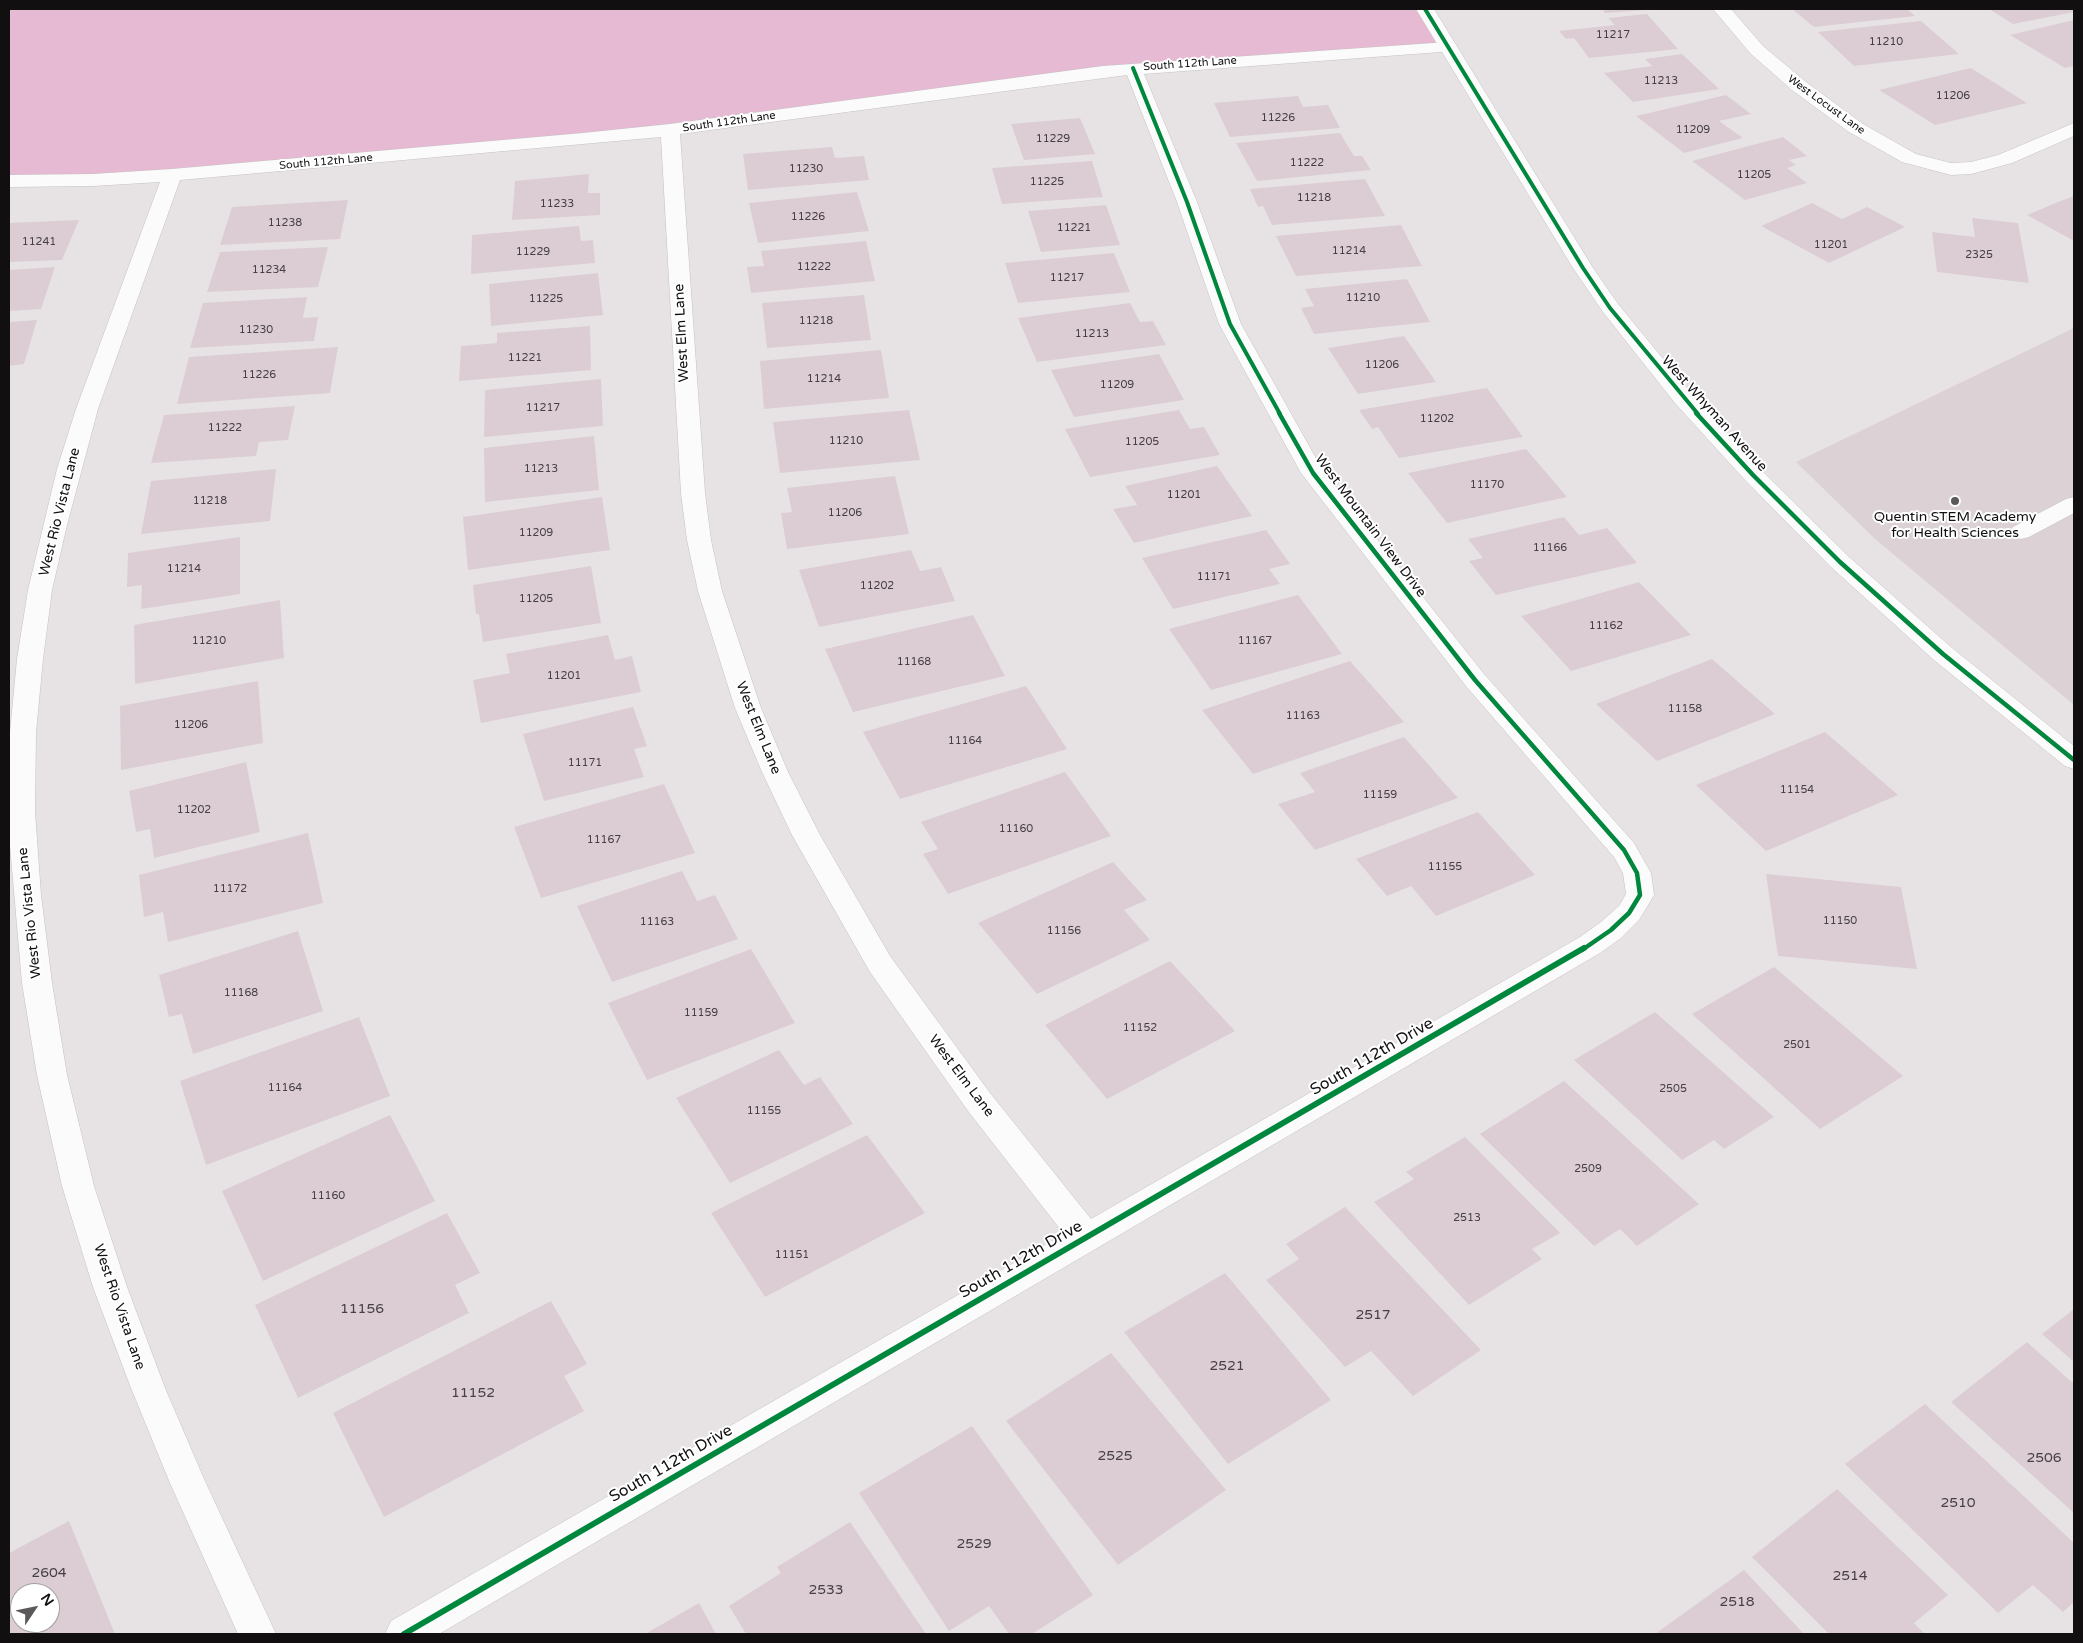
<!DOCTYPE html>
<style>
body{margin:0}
#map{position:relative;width:2083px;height:1643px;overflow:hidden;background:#e7e3e5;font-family:"Varela Round",sans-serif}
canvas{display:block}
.frame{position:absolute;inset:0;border:10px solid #110f10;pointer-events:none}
.north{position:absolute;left:10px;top:1583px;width:50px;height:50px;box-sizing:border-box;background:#fff;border:1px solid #a09f9f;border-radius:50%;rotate:56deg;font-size:14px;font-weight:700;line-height:20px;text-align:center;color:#110f10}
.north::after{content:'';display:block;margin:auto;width:18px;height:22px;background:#5c595b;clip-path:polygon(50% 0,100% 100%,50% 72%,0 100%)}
</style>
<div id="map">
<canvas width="2083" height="1643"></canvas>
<div class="frame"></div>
<div class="north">N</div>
</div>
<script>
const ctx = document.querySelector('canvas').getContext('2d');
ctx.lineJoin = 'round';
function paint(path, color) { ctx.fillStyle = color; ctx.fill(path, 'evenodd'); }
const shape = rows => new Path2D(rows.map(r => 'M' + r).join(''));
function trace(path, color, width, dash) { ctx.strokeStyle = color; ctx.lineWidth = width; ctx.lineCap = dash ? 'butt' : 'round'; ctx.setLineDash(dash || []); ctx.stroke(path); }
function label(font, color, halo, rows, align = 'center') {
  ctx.font = font + ' "Varela Round",sans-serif'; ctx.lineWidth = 4; ctx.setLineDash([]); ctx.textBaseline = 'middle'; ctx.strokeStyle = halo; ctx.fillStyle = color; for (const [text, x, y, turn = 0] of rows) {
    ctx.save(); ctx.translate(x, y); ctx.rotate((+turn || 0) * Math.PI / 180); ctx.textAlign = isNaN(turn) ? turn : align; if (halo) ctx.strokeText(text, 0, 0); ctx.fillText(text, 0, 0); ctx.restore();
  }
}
const built = shape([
 [2074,328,2074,705,1875,539,1796,462]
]);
const green = shape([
 [9,9,1425,9,1448,47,1170,66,720,123,93,180,9,181]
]);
const building = shape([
 [1602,9,1643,9,1644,10,1605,13],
 [1792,9,1907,9,1915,16,1814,27],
 [1989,9,2074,9,2074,12,2013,24],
 [1647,14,1678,49,1589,58,1574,38,1566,39,1559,31,1615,25,1608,18],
 [2074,20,2074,66,2065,68,2010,35],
 [1921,21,1959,54,1854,66,1818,32],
 [1682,54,1719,89,1633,102,1604,73,1652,66,1645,59],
 [1971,68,2027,103,1935,125,1879,90],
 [1726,95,1751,114,1719,121,1743,138,1684,153,1636,116],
 [1298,96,1303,107,1328,105,1340,128,1230,137,1214,103],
 [1080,118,1095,154,1024,160,1011,124],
 [1340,133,1354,156,1362,156,1371,170,1257,181,1236,143],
 [1783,137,1807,156,1789,160,1796,165,1787,168,1807,183,1745,200,1692,161],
 [832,147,835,158,864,156,869,180,748,190,743,154],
 [1092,161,1103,197,1002,204,992,168],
 [589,174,588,193,600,193,600,215,512,220,515,181],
 [1365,179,1385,216,1272,225,1263,206,1258,207,1250,189],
 [857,192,869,231,758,243,749,203],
 [2074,196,2074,241,2027,215,2058,202],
 [348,200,340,239,220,245,232,207],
 [1812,203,1842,219,1867,207,1905,227,1829,263,1761,226],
 [1106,205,1120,245,1041,252,1028,211],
 [1972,218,2018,223,2029,283,1937,272,1932,232,1975,237],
 [79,220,62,260,9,262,9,223],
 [1401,225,1422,266,1296,276,1276,236],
 [579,226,581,241,593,240,595,263,471,274,472,235],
 [866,241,875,281,751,293,747,267,764,266,761,251],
 [328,247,318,287,207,292,220,252],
 [1114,253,1130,292,1018,303,1005,263],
 [55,267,41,309,9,311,9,270],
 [598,273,603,315,491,326,489,284],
 [1407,279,1430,322,1314,334,1301,308,1314,306,1305,289],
 [864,295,871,340,767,348,762,303],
 [307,297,303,318,318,317,314,341,190,348,203,303],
 [1130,303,1140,322,1153,321,1166,345,1037,362,1018,318],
 [37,320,24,364,9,366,9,322],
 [590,326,591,370,459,381,461,346,497,343,497,333],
 [1404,336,1436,382,1358,394,1328,348],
 [338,347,330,393,177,404,189,357],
 [881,350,889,398,764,409,760,361],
 [1159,354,1184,400,1074,417,1051,370],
 [601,379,603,426,484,437,485,390],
 [1487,388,1523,437,1399,458,1378,427,1372,429,1359,410],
 [295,406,288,440,259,442,256,456,151,463,164,415],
 [909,410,920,460,780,473,773,422],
 [1179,410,1190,429,1204,427,1220,455,1090,477,1065,429],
 [594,436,599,490,485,502,484,448],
 [1526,449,1567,497,1447,523,1408,473],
 [1217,466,1252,516,1134,543,1113,509,1137,505,1125,486],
 [276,469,270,521,141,534,151,481],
 [895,476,909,534,787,549,781,513,792,512,787,488],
 [602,497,610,550,468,570,463,517],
 [1564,517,1579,535,1607,528,1637,563,1496,595,1469,561,1483,558,1468,539],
 [1266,530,1290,564,1269,569,1280,584,1173,609,1142,558],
 [240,537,240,594,141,609,142,585,127,587,128,553],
 [911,550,920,571,941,567,955,601,819,627,799,570],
 [591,566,601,623,483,642,479,614,476,614,473,585],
 [1639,582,1691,635,1571,671,1521,616],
 [1298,595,1342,654,1211,690,1169,629],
 [280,600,284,658,135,684,134,625],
 [973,615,1005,676,853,712,825,649],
 [608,635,615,660,632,656,641,692,481,723,473,680,510,673,506,654],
 [1712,659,1775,714,1657,761,1596,704],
 [1350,661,1404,722,1253,774,1202,710],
 [258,681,263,743,121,770,120,706],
 [1026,686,1067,749,900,799,863,732],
 [633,707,647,746,634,749,644,777,544,801,523,734],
 [1825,732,1898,795,1766,851,1696,785],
 [1404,737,1458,798,1315,850,1278,804,1315,792,1300,773],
 [246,762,260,832,154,858,150,829,136,832,129,791],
 [1065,772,1111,836,948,894,923,854,938,849,921,822],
 [664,784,695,853,541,898,514,827],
 [1478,812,1535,875,1436,916,1411,886,1387,896,1356,859],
 [308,833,323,903,168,942,163,912,144,917,139,875],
 [1113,862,1147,900,1124,910,1150,940,1037,994,978,923],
 [682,871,697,901,715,895,738,939,612,982,577,906],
 [1766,874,1901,887,1917,969,1778,956],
 [298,931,323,1011,193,1054,182,1014,169,1017,159,975],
 [751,949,795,1023,647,1080,608,1003],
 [1170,961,1235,1031,1107,1099,1045,1025],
 [1774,967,1903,1076,1820,1129,1692,1014],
 [1655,1012,1774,1117,1724,1149,1714,1140,1682,1160,1574,1060],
 [359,1017,390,1096,206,1165,180,1081],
 [779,1050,804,1085,820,1077,853,1124,730,1183,676,1098],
 [1564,1081,1699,1204,1637,1246,1620,1229,1594,1246,1480,1134],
 [390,1115,435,1201,263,1281,222,1191],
 [867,1135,925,1213,765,1297,711,1213],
 [1465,1137,1560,1233,1532,1249,1542,1259,1469,1305,1374,1202,1414,1179,1406,1172],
 [1345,1207,1481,1350,1413,1396,1371,1351,1345,1367,1266,1280,1299,1259,1286,1244],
 [447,1213,480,1273,455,1285,469,1313,298,1398,255,1305],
 [1225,1273,1331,1400,1228,1464,1124,1332],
 [551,1301,587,1364,564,1376,584,1411,384,1517,333,1413],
 [2074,1309,2074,1362,2042,1334],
 [2027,1342,2074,1384,2074,1513,1951,1402],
 [1111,1353,1226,1490,1118,1565,1006,1421],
 [1925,1404,2074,1543,2074,1602,2063,1612,2033,1585,1998,1613,1845,1464],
 [972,1426,1093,1595,1032,1634,1009,1634,989,1606,949,1631,859,1493],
 [1837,1489,1948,1595,1914,1623,1925,1634,1829,1634,1752,1557],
 [69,1521,115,1634,9,1634,9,1553],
 [20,1593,50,1593,50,1623,20,1623],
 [850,1522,926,1634,746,1634,729,1606,781,1573,777,1567],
 [1744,1570,1804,1634,1655,1634],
 [699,1603,716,1634,645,1634]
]);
const lane = shape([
 [2074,497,2074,513,2029,537,2021,539,2013,537,2009,532,2013,527,2066,499,2074,497]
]);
const street = shape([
 [1713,9,1731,9,1763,46,1806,82,1863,124,1916,154,1951,163,1971,162,1998,155,2074,123,2074,136,2012,163,1971,174,1951,175,1902,162,1849,132,1792,90,1751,54,1713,9],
 [1448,42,1454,43,1457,47,1454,51,1144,74,1197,202,1241,324,1323,471,1484,674,1634,843,1651,873,1654,895,1639,920,1621,938,1600,953,439,1634,385,1634,391,1621,1064,1234,968,1111,870,972,792,835,762,772,735,708,698,591,687,540,681,493,661,137,180,180,98,409,67,525,52,590,43,659,36,732,35,812,41,895,52,983,67,1075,94,1186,127,1287,165,1388,204,1479,276,1634,238,1634,170,1483,131,1388,93,1287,62,1186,37,1075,22,983,9,834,10,732,17,659,28,590,57,469,76,409,160,182,93,186,9,187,9,175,93,174,172,169,583,133,670,124,1103,66,1448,42],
 [1127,75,1177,202,1219,324,1301,473,1466,686,1614,857,1623,873,1626,894,1619,906,1601,922,1580,937,1091,1219,990,1093,890,956,820,835,788,772,761,708,722,591,711,540,705,493,680,134,1127,75]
]);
const secondary = shape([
 [1416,9,1434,9,1593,268,1618,304,1691,393,1761,470,1849,557,1952,648,2074,746,2074,769,2065,766,1934,660,1831,567,1745,480,1675,403,1603,312,1573,268,1416,9]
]);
const cyclewayFar2 = shape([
 [1425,9,1583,268,1610,308,1698,414],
 [1133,68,1187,202,1230,324,1280,414]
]);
const cyclewayFar1 = shape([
 [1279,413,1313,473,1475,680,1624,850,1637,873,1640,895,1629,913,1611,930,1582,950],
 [1696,413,1753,475,1840,562,1943,654,2074,760]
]);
const cycleway = shape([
 [404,1634,1584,948]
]);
const markers = [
 [1955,501,5,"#5c595b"]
];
const numberNames = [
 ["11217",1613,35],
 ["11210",1886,42],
 ["11213",1661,81],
 ["11206",1953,96],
 ["11226",1278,118],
 ["11209",1693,130],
 ["11229",1053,139],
 ["11222",1307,163],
 ["11230",806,169],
 ["11205",1754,175],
 ["11225",1047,182],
 ["11218",1314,198],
 ["11233",557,204],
 ["11226",808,217],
 ["11238",285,223],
 ["11221",1074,228],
 ["11241",39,242],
 ["11201",1831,245],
 ["11214",1349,251],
 ["11229",533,252],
 ["2325",1979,255],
 ["11222",814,267],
 ["11234",269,270],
 ["11217",1067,278],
 ["11210",1363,298],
 ["11225",546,299],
 ["11218",816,321],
 ["11230",256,330],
 ["11213",1092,334],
 ["11221",525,358],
 ["11206",1382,365],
 ["11226",259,375],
 ["11214",824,379],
 ["11209",1117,385],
 ["11217",543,408],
 ["11202",1437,419],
 ["11222",225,428],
 ["11210",846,441],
 ["11205",1142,442],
 ["11213",541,469],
 ["11170",1487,485],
 ["11201",1184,495],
 ["11218",210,501],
 ["11206",845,513],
 ["11209",536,533],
 ["11166",1550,548],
 ["11214",184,569],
 ["11171",1214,577],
 ["11202",877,586],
 ["11205",536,599],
 ["11162",1606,626],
 ["11210",209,641],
 ["11167",1255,641],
 ["11168",914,662],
 ["11201",564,676],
 ["11158",1685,709],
 ["11163",1303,716],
 ["11206",191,725],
 ["11164",965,741],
 ["11171",585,763],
 ["11154",1797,790],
 ["11159",1380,795],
 ["11202",194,810],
 ["11160",1016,829],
 ["11167",604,840],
 ["11155",1445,867],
 ["11172",230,889],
 ["11150",1840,921],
 ["11163",657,922],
 ["11156",1064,931],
 ["11168",241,993],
 ["11159",701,1013],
 ["11152",1140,1028],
 ["2501",1797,1045],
 ["11164",285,1088],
 ["2505",1673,1089],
 ["11155",764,1111],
 ["2509",1588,1169],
 ["11160",328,1196],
 ["2513",1467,1218],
 ["11151",792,1255]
];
const farStreetnames = [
 ["South 112th Lane",1190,64,-4],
 ["West Locust Lane",1826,105,36],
 ["South 112th Lane",729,122,-8],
 ["South 112th Lane",326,162,-5]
];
const streetNames = [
 ["West Elm Lane",682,333,-93],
 ["West Whyman Avenue",1714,414,48],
 ["West Rio Vista Lane",60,512,-76],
 ["West Mountain View Drive",1370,526,53],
 ["West Elm Lane",758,728,68],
 ["West Rio Vista Lane",30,913,-96],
 ["West Elm Lane",961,1076,53],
 ["West Rio Vista Lane",119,1307,71]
];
const poiNames = [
 ["Quentin STEM Academy",1955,517],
 ["for Health Sciences",1955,533]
];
const nearNumbernames = [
 ["11156",362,1309],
 ["2517",1373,1315],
 ["2521",1227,1366],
 ["11152",473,1393],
 ["2525",1115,1456],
 ["2506",2044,1458],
 ["2510",1958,1503],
 ["2529",974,1544],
 ["2604",49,1573],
 ["2514",1850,1576],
 ["2533",826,1590],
 ["2518",1737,1602]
];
const nearStreetnames = [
 ["South 112th Drive",1372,1057,-30],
 ["South 112th Drive",1021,1260,-30],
 ["South 112th Drive",671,1464,-30]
];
paint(built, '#dcd2d6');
paint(green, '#e7bad3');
paint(building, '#dccdd5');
trace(lane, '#c5c1c3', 1);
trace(street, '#c5c1c3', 1);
trace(secondary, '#c5c1c3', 1);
paint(lane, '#fbfbfb');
paint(street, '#fbfbfb');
paint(secondary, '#fbfbfb');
trace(cyclewayFar2, '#00873e', 4);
trace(cyclewayFar1, '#00873e', 4.5);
trace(cycleway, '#00873e', 6);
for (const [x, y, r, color] of markers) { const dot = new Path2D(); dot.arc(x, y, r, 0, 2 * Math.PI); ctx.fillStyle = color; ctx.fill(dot); trace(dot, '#fff', 2); }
label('11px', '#464043', null, numberNames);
label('11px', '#110f10', '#fff', farStreetnames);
label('14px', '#110f10', '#fff', streetNames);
label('14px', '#110f10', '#fff', poiNames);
label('14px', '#464043', null, nearNumbernames);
label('16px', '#110f10', '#fff', nearStreetnames);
</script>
